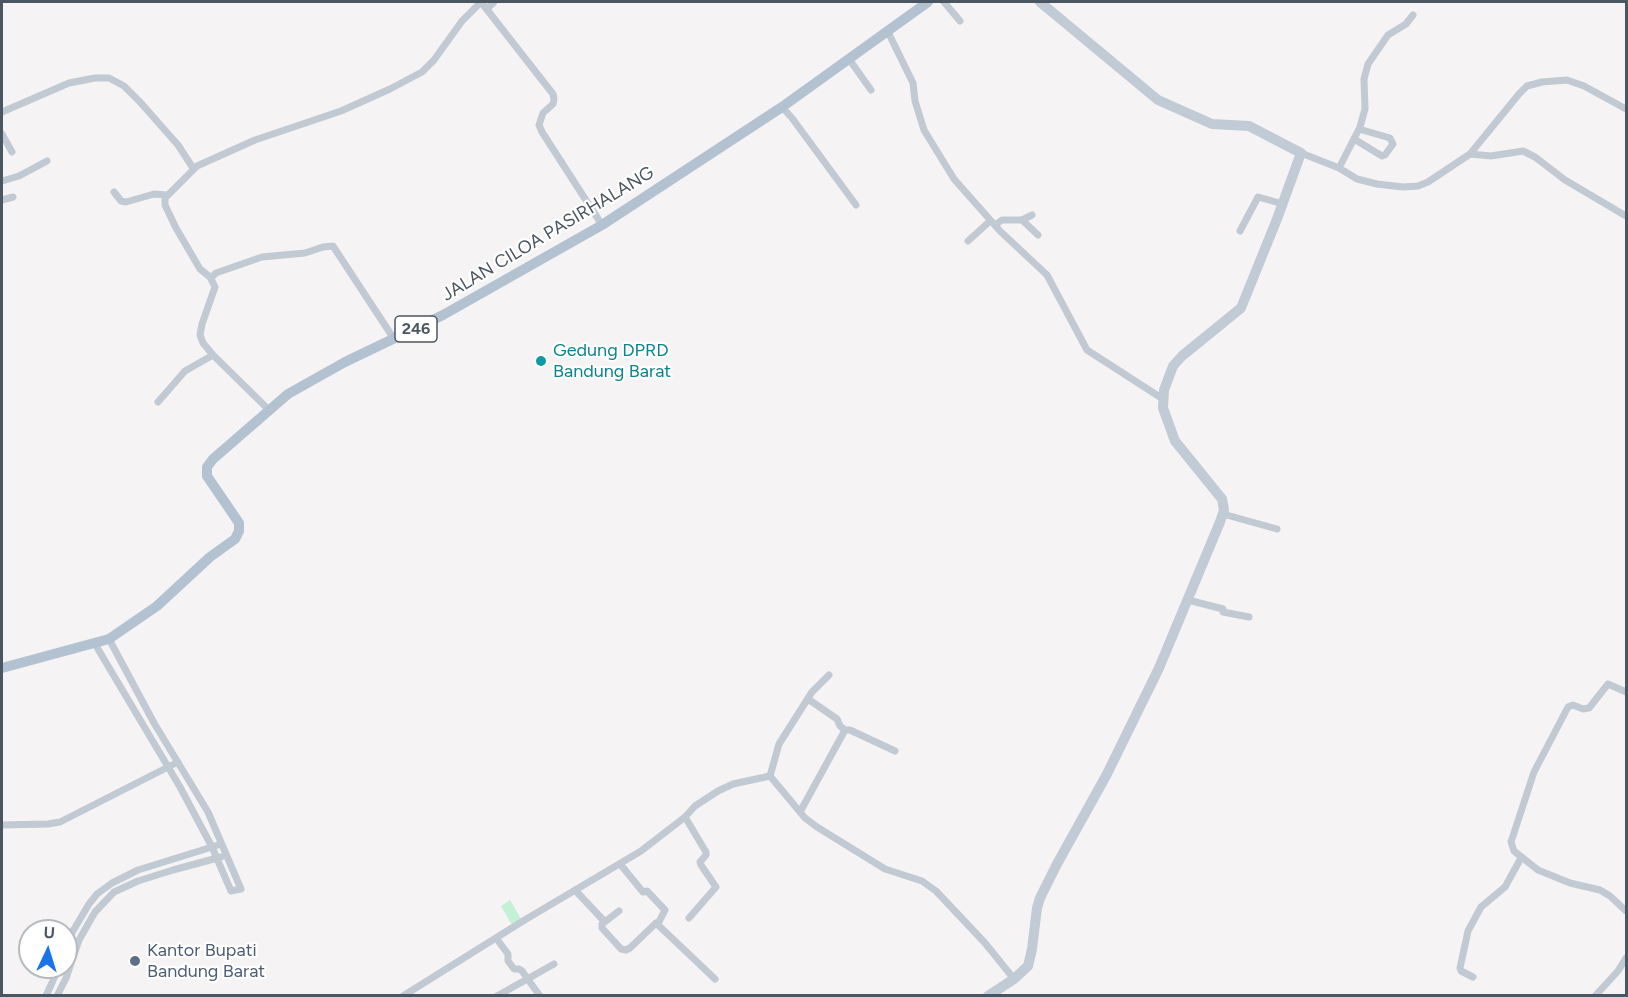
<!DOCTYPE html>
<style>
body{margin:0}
#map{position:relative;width:1628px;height:997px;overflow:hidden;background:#f5f3f3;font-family:Figtree,sans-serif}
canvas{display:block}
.frame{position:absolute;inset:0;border:3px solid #4a5661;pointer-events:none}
.north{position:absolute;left:18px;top:919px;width:60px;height:60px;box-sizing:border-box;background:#fff;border:2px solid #b7bbc0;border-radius:50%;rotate:4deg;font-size:16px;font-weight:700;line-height:24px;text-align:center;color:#4a5661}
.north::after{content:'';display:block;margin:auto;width:21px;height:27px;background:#1a73e8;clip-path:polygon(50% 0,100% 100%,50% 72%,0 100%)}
</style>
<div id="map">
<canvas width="1628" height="997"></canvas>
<div class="frame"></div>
<div class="north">U</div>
</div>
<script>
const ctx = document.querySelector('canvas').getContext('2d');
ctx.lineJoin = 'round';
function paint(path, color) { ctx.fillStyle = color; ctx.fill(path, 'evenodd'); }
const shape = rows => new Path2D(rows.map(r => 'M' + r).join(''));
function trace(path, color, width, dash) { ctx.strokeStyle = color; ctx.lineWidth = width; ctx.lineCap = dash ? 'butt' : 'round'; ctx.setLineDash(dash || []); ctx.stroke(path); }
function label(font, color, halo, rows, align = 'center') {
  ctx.font = font + ' Figtree,sans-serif'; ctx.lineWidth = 4.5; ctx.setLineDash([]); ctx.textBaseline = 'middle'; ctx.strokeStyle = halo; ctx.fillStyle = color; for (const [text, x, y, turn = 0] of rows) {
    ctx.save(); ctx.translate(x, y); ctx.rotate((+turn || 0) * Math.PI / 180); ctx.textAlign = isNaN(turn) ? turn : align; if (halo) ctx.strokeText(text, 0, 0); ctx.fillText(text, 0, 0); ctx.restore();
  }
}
const green = shape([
 [510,900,521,919,512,925,501,906]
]);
const street = shape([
 [481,2,553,94,554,99,553,104,543,113,539,125,542,132,602,225],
 [944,2,960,21],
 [487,9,494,2],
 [888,32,913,83,915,101,924,130,954,179,1000,231,1047,275,1087,350,1163,399],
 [849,59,871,90],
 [782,107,792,118,856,205],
 [2,112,69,83,95,78,109,78,124,86,140,102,178,145,193,168],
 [2,134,12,152],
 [1354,139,1382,156,1385,155,1393,144,1390,138,1359,129],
 [1301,153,1339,168,1357,179,1377,184,1403,187,1418,186,1428,182,1470,154,1491,156,1523,151,1535,157,1565,180,1626,216],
 [1470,154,1519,94,1527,86,1542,82,1567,80,1584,86,1626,109],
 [1339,168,1360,127,1365,109,1364,79,1368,64,1388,35,1406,24,1413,15],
 [2,181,19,176,47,161],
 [114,192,121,201,126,202,154,194,167,195],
 [2,200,13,197],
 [1022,220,1038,235],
 [995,225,1002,220,1022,220,1032,215],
 [1240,231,1258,197,1283,204],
 [968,241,990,221],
 [211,278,216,273,262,257,305,253,323,247,333,246,394,339],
 [158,402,185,371,213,355],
 [270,411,213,355,203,343,200,335,202,324,215,287,210,277,200,269,176,228,165,205,165,198,197,166,255,140,341,111,390,89,422,72,434,60,462,21,481,2],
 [1223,514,1277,529],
 [1188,600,1223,609,1223,612,1249,617],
 [109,639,154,723,208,812,241,889,231,891,212,847,221,844],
 [1626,692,1608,684,1589,708,1583,709,1573,705,1568,707,1534,772,1511,842,1514,851,1538,870,1570,883,1600,890,1610,896,1626,911],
 [808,699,837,719,840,726,845,730,850,730,895,751],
 [770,776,805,818,817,827,885,869,922,881,936,891,985,943,1014,979],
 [770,776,779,744,812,692,829,675],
 [800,812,845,730],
 [685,817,706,852,706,855,700,862,701,865,716,887,689,918],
 [2,825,48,824,60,822,178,762],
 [620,864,643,892,647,891,665,910,658,924],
 [575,890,605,922],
 [619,911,602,924,602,928,621,949,626,950,630,948,656,923,715,979],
 [496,938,508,954,508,961,514,969,519,969,522,971,540,996],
 [66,949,70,936,89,904,97,894,112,883,138,870,212,847,180,787,95,644],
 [1473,977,1461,971,1460,968,1468,931,1481,907,1505,887,1521,858],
 [46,996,59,967],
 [57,996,66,978,79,940,95,912,114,892,138,881,173,870,221,857],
 [403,996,523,921,641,851,685,817,695,806,718,791,733,784,770,776],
 [497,996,554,964],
 [1595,996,1618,971,1626,958]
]);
const secondary = shape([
 [988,996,1014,979,1028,966,1032,949,1037,908,1040,898,1057,864,1107,774,1159,668,1220,522,1224,510,1222,499,1175,441,1163,408,1164,390,1173,366,1182,356,1241,308,1277,219,1301,153,1249,126,1212,124,1158,100,1040,2]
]);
const primary = shape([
 [2,668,109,639,157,606,210,557,235,539,239,531,239,523,207,476,207,467,213,459,288,394,345,362,443,315,602,225,782,107,928,2]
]);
const markers = [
 [541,361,6,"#0f9aa8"],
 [135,961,6,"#5c6f8a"]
];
const shields = [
 [416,329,42]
];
const shieldNames = [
 ["246",416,329]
];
const streetNames = [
 ["JALAN CILOA PASIRHALANG",548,234,-31]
];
const cultureNames = [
 ["Gedung DPRD",553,351],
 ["Bandung Barat",553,372]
];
const serviceNames = [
 ["Kantor Bupati",147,951],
 ["Bandung Barat",147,972]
];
paint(green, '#c3f1d5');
trace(street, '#c1cad2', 7);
trace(secondary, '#c1cbd6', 10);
trace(primary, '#b3c2d1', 10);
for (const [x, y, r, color] of markers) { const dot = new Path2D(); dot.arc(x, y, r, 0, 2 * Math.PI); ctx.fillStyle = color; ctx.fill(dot); trace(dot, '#fff', 2); }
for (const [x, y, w] of shields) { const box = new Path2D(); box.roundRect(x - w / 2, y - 13, w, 26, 4.5); ctx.fillStyle = '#fff'; ctx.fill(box); trace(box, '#4a5661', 1.5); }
label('bold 16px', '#4a5661', null, shieldNames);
label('18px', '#4a5661', '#fff', streetNames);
label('18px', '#0d838f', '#fff', cultureNames, 'left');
label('18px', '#4e5e75', '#fff', serviceNames, 'left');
</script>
